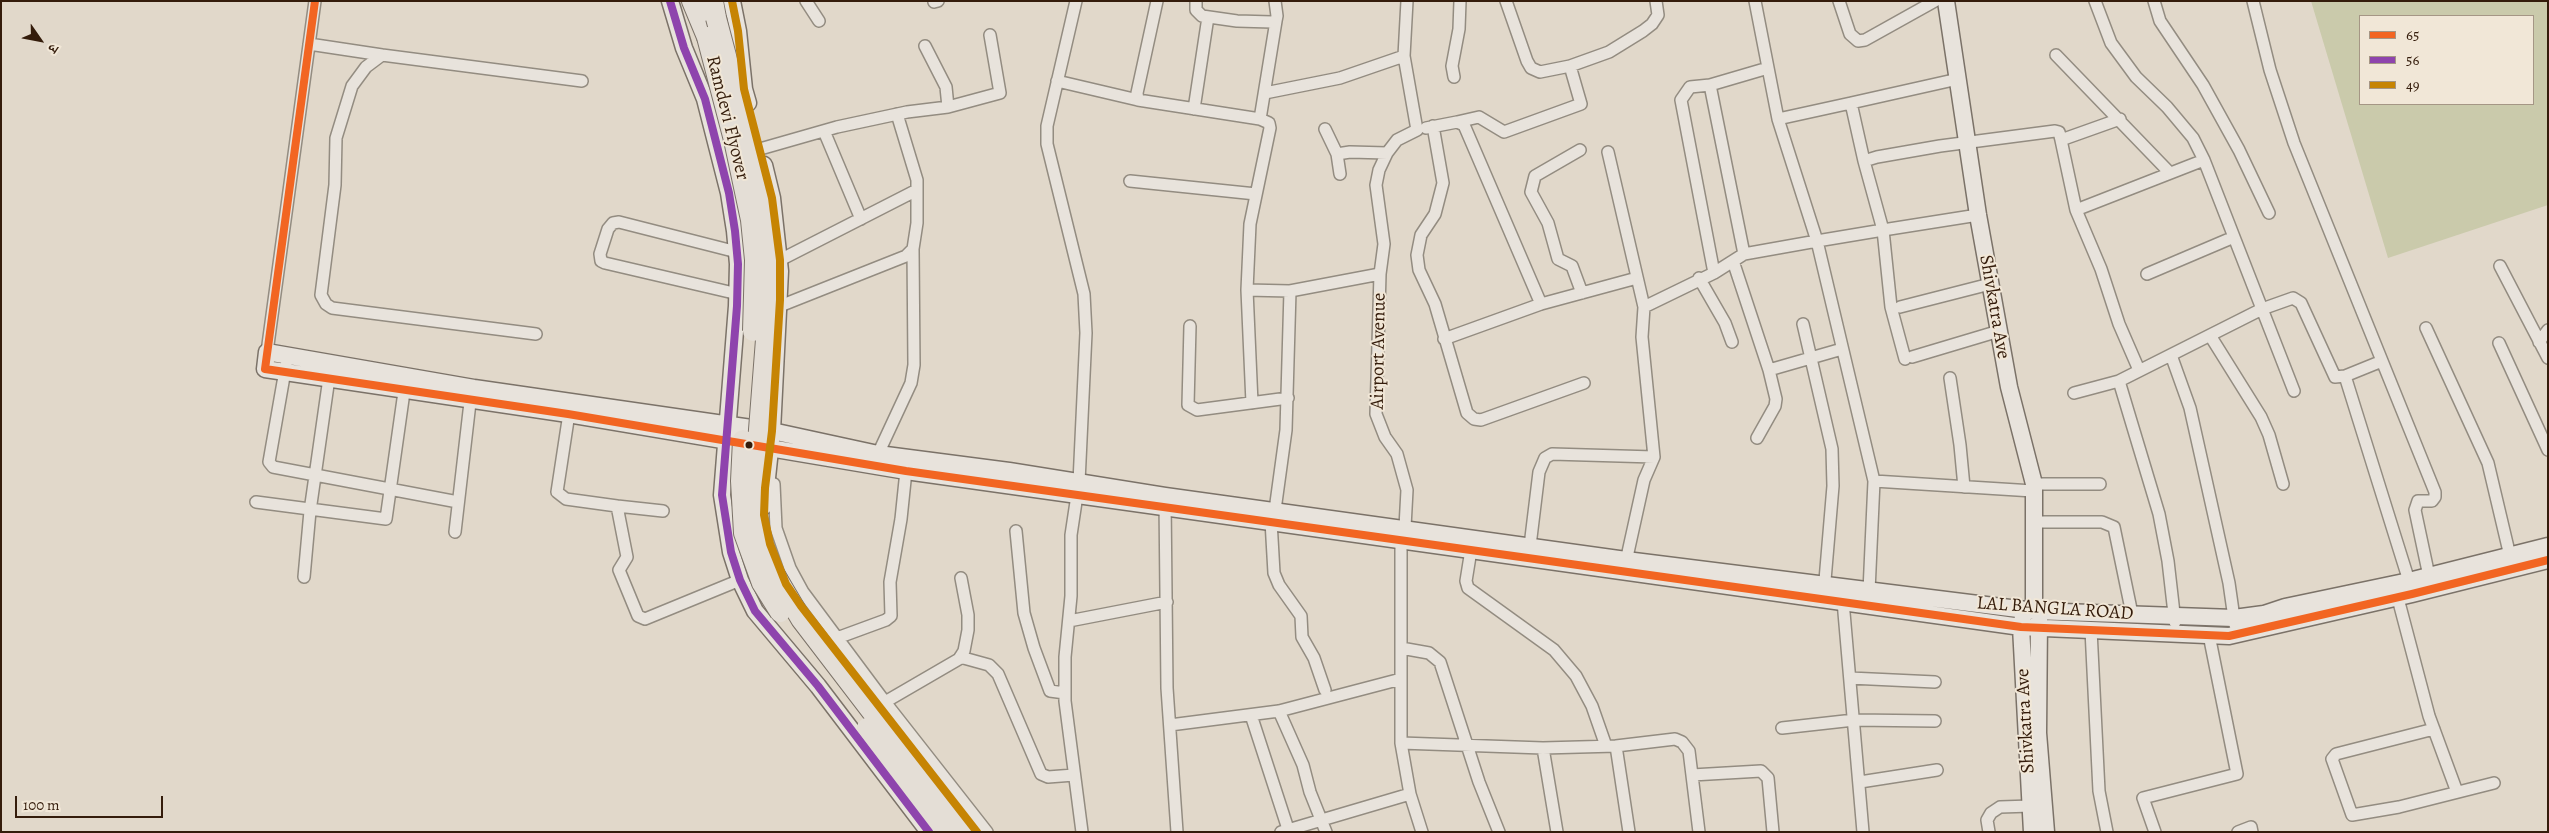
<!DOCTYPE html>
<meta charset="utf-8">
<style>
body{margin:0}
#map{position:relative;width:2549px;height:833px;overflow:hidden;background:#e1d8ca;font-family:Alegreya,"Noto Serif Devanagari",serif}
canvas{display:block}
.frame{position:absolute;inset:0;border:2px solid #341c0b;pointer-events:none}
.legend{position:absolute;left:2359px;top:15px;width:175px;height:90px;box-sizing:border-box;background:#f1e7d7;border:1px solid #a59685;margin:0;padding:6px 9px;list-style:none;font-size:15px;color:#341c0b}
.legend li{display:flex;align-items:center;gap:10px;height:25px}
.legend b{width:25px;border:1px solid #a59685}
.north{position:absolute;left:15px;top:15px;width:50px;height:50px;-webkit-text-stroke:4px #f1e7d7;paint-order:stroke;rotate:123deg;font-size:14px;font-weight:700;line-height:20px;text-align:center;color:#341c0b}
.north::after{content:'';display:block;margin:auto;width:18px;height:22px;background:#341c0b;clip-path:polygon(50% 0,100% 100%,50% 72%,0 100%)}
.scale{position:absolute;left:15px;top:796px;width:148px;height:22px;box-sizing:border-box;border:2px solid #341c0b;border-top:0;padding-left:6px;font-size:15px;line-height:18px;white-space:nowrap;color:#341c0b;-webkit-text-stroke:4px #f1e7d7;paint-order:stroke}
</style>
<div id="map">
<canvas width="2549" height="833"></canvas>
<div class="frame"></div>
<ul class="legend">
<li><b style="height:6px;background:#f26522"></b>65</li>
<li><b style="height:6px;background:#8e44ad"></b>56</li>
<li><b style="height:6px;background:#c68403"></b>49</li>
</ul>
<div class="north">उ</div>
<div class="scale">100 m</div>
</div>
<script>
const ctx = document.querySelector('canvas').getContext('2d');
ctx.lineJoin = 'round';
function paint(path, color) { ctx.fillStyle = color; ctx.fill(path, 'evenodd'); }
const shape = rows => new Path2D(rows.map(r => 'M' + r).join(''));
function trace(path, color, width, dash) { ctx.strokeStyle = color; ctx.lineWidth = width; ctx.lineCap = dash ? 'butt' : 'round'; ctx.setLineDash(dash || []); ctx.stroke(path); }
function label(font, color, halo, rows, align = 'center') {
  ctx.font = font + ' Alegreya,serif'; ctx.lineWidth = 4; ctx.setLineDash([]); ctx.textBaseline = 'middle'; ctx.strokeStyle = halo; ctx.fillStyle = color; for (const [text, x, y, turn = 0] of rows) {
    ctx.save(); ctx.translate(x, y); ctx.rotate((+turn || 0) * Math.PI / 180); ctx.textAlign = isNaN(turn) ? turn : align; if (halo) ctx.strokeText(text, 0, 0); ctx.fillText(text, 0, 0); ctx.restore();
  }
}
const green = shape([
 [2311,1,2548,1,2548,205,2388,258],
 [2360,16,2533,16,2533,104,2360,104]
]);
const street = shape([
 [806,1,819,21],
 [1076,1,1047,126,1047,144,1084,294,1086,333,1079,482,1071,535,1071,596,1065,657,1065,701,1082,832],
 [1157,1,1137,93,1138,100,1260,119,1269,123,1270,128,1250,224,1247,290,1252,403],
 [1196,1,1196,10,1202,16,1237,21,1272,22,1276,21,1277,16,1275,1],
 [1407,1,1404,56,1417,130,1397,140,1387,153,1379,170,1376,185,1384,244,1380,274,1376,414,1385,437,1397,454,1407,490,1405,527,1401,540,1401,743,1410,794,1422,832],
 [1506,1,1527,61,1531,68,1540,72,1570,66,1609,52,1643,31,1652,24,1658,15,1656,1],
 [1755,1,1778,119],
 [1839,1,1850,34,1858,41,1865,40,1935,1],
 [2154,1,2160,21,2203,85,2239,150,2269,213],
 [2253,1,2270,70,2294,143,2435,492,2435,497,2432,501,2418,501,2415,510,2429,576],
 [934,2,938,1],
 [309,44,382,55],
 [925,46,946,87,948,107],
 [2056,55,2170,173],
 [1454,77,1452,66,1459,29,1460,1],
 [1057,81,1138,100],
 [1710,85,1744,254],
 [1265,93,1340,78,1404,56],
 [1851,103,1958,79],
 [1194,109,1208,17],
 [1260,119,1276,21],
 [1457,122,1479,117,1504,132,1581,104,1570,66],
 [1433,126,1443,183,1435,214,1421,235,1417,255,1419,270,1435,304,1467,413,1474,419,1481,420,1584,383],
 [1426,128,1457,122,1464,125,1541,304],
 [1325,129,1337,154],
 [824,131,861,219],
 [2061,140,2120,119],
 [760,149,837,127,907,112,948,107,1000,93,990,35],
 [1580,150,1535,176,1531,192,1548,223,1558,259,1572,266,1582,293],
 [1608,152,1644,307],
 [2204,160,2294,391],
 [1864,161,1851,103,1778,119,1817,241,1883,230,1891,307,1905,359],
 [1340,174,1337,154,1350,152,1387,153],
 [1130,181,1256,194],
 [2076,210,2101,269,2119,324,2139,370],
 [1978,215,1883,230,1864,161,1877,157,1940,146,2055,131,2059,132,2061,140,2076,210,2204,160,2193,138,2167,107,2136,77,2111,43,2095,1],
 [737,252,619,222,613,223,608,229,600,254,601,261,605,263,738,294],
 [780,260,917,190],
 [1733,261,1769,370,1776,399,1775,406,1757,438],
 [2500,266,2548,358],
 [1714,273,1681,100,1690,87,1710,85,1768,68],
 [2147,274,2234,237],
 [1699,278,1725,323,1732,342],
 [1247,290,1290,291,1286,430,1275,510],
 [1290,291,1380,274],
 [780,306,906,256,913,249,917,223,917,180,897,114],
 [1900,307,1990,284],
 [1803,324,1832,449,1833,486,1824,592],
 [1190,326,1188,405,1197,410,1288,398],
 [2426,328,2488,463,2510,556],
 [536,334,332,308,326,304,321,295,335,185,336,138,352,86,366,67,382,55,582,81],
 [2211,337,2261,417,2269,435,2283,484],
 [1444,339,1541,304,1637,278],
 [2539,342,2548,330],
 [2499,343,2548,450],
 [267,352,315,1],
 [2171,355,2190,408,2229,583,2235,625],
 [1912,357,1999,331],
 [2382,361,2345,376,2409,581],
 [286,365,269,462,273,467,458,502],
 [1769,370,1842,349],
 [1950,378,1960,445,1964,487],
 [2074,393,2119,381],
 [570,407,557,492,566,499,617,506,627,557,619,570,638,616,645,619,740,580],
 [878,454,911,383,914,365,913,249],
 [1874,481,2033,491],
 [774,484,776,528,790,568,803,592,885,702,959,659,964,651,968,630,968,615,961,578],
 [2034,484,2100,484],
 [1165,500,1167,688,1177,832],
 [256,502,386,519,405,385],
 [617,506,663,511],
 [1271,521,1274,573,1279,585,1301,616,1302,637,1314,658,1325,690],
 [2033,522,2102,522,2114,527,2132,614],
 [1016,531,1024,613,1034,648,1050,691,1065,693],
 [455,532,471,394],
 [1471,550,1466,581,1468,588,1554,650,1576,676,1592,706,1606,746],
 [1529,554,1539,472,1545,458,1552,454,1654,457],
 [1625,566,1644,480,1654,457,1642,337,1644,307,1714,273,1744,254,1817,241,1874,481,1869,591],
 [304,577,310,511,329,378],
 [2396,591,2429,716,2457,792],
 [1843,601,1863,832],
 [1069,621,1167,602],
 [2175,622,2168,561,2159,514,2119,381,2262,309,2293,298,2301,303,2335,377,2345,376],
 [2091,630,2099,791,2107,832],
 [837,638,886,620,891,616,890,582,901,519,906,471],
 [1401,648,1429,653,1440,662,1479,782,1499,832],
 [960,657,989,665,998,674,1041,774,1048,777,1074,775],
 [1850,678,1935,682],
 [885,702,987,832],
 [1279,711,1303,765,1310,792,1326,832],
 [1251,715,1289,832],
 [1170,725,1279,711,1401,679],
 [1782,728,1854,720,1935,721],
 [2434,729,2336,754,2332,759,2352,815,2399,807,2494,783],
 [1401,743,1543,748,1616,746,1629,832],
 [1616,746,1675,739,1682,742,1689,751,1699,832],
 [1543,748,1557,832],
 [1692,775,1761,771,1768,778,1773,832],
 [1860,782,1937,770],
 [1281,832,1410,794],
 [1989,832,1987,820,1991,813,2000,807,2031,806],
 [2155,832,2143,798,2237,774,2209,635],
 [2238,832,2251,827,2252,832]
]);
const secondary = shape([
 [670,1,684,48,705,99,729,193,735,231,738,264,737,306,722,495,731,552,740,580,755,611,818,686,929,832],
 [732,1,738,31,744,89,748,103],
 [1946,1,1978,215,2009,387,2034,484,2034,611],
 [764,165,772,198,780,271,772,431,764,506],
 [2548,546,2409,581,2285,607,2264,614,2234,618,2034,611,1626,560,1165,496,1009,471,878,454,772,431,474,388,267,352,265,369,568,414,906,471,2021,627,2229,636,2412,594,2548,560],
 [2023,617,2021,627,2032,832],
 [2039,619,2038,733,2046,832],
 [917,755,977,832]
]);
const highway = shape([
 [692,1,707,37],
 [713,1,716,18]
]);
const highwayBridge = shape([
 [716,18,757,173,768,255,769,301,755,481,755,507,762,543,772,570,801,619,964,832],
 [707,37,734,140,751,220,755,260,753,331],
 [743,440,741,481,744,533,762,583,780,612],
 [867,728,945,832]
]);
const bus1 = shape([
 [315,1,265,369,568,414,906,471,2021,627,2229,636,2412,594,2548,560]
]);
const bus2 = shape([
 [670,1,684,48,705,99,729,193,735,231,738,264,737,306,722,495,731,552,740,580,755,611,818,686,929,832]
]);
const bus3 = shape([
 [732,1,738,31,744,89,772,198,780,260,780,300,772,431,765,488,764,515,770,544,786,584,801,606,977,832]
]);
const markers = [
 [749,445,4.5,"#341c0b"]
];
const streetNames = [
 ["Ramdevi Flyover",727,118,76],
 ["Shivkatra Ave",1994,307,80],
 ["Airport Avenue",1379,351,-89],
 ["LAL BANGLA ROAD",2055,609,4],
 ["Shivkatra Ave",2026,721,-93]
];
paint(green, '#cacaab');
trace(street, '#938c81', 14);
trace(secondary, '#7b7268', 19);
trace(highway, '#7b7268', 22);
trace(street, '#e8e3dc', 11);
trace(secondary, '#e8e3dc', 16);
trace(highway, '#e4ded6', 20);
trace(highwayBridge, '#7b7268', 22, []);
trace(highwayBridge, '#e4ded6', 20);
trace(bus1, '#f26522', 8);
trace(bus2, '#8e44ad', 8);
trace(bus3, '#c68403', 8);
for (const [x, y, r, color] of markers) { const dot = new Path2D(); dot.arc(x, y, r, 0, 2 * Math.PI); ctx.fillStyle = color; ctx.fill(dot); trace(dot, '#f1e7d7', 2); }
label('19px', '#341c0b', '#f1e7d7', streetNames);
</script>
